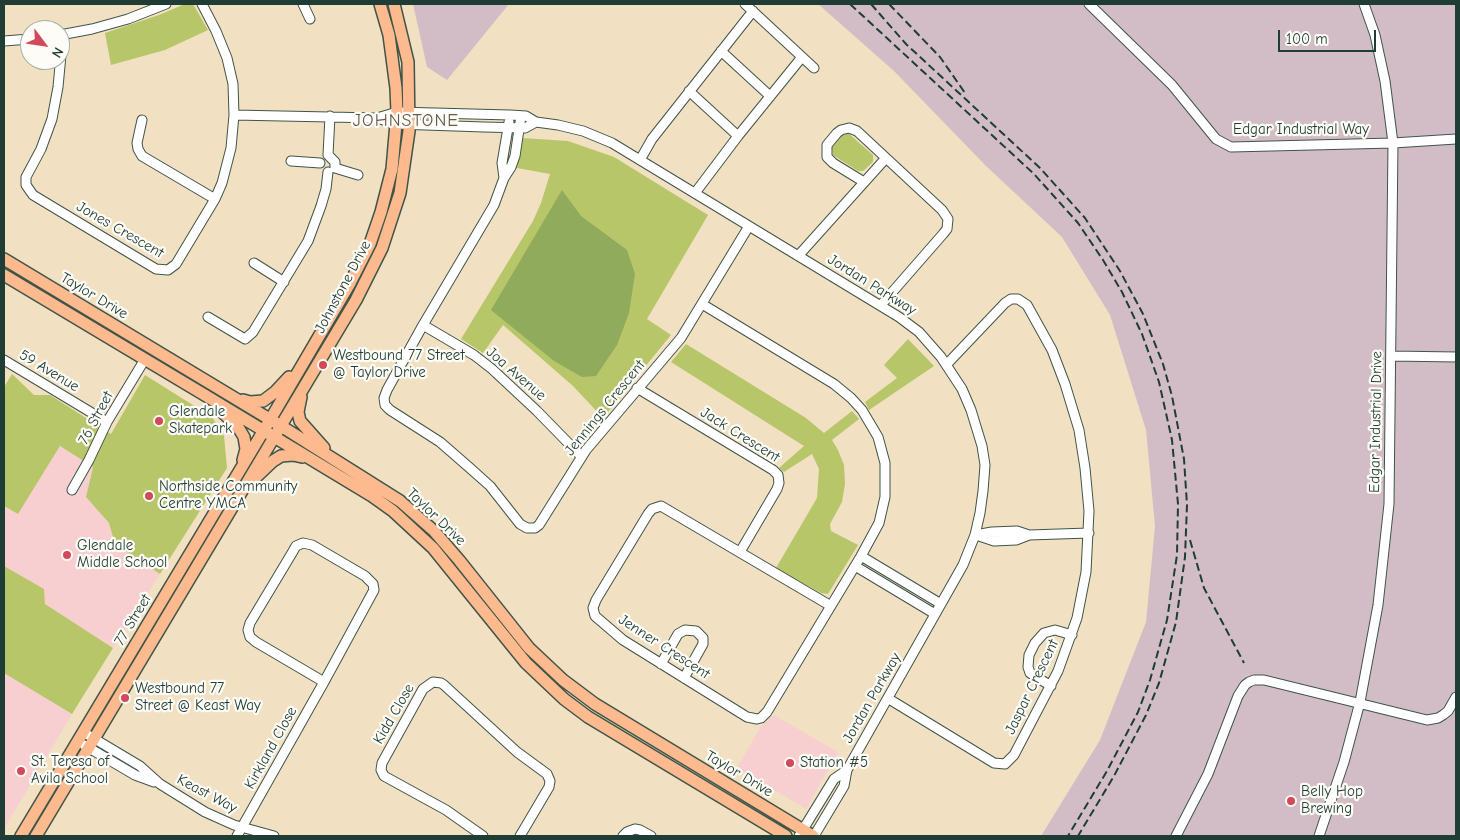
<!DOCTYPE html>
<style>
body{margin:0}
#map{position:relative;width:1460px;height:840px;overflow:hidden;background:#f2e0c2;font-family:"Comic Neue",sans-serif}
canvas{display:block}
.frame{position:absolute;inset:0;border:5px solid #1f3d34;pointer-events:none}
.north{position:absolute;left:20px;top:20px;width:50px;height:50px;box-sizing:border-box;background:#fdfcf7;border:1px solid #a4b0a9;border-radius:50%;rotate:121deg;font-size:14px;font-weight:700;line-height:20px;text-align:center;color:#1f3d34}
.north::after{content:'';display:block;margin:auto;width:18px;height:22px;background:#d1495b;clip-path:polygon(50% 0,100% 100%,50% 72%,0 100%)}
.scale{position:absolute;left:1278px;top:30px;width:98px;height:22px;box-sizing:border-box;border:2px solid #1f3d34;border-top:0;padding-left:6px;font-size:15px;line-height:18px;white-space:nowrap;color:#1f3d34;-webkit-text-stroke:4px #fdfcf7;paint-order:stroke}
</style>
<div id="map">
<canvas width="1460" height="840"></canvas>
<div class="frame"></div>
<div class="north">N</div>
<div class="scale">100 m</div>
</div>
<script>
const ctx = document.querySelector('canvas').getContext('2d');
ctx.lineJoin = 'round';
function paint(path, color) { ctx.fillStyle = color; ctx.fill(path, 'evenodd'); }
const shape = rows => new Path2D(rows.map(r => 'M' + r).join(''));
function trace(path, color, width, dash) { ctx.strokeStyle = color; ctx.lineWidth = width; ctx.lineCap = dash ? 'butt' : 'round'; ctx.setLineDash(dash || []); ctx.stroke(path); }
function label(font, color, halo, rows, align = 'center') {
  ctx.font = font + ' "Comic Neue",sans-serif'; ctx.lineWidth = 4.5; ctx.setLineDash([]); ctx.textBaseline = 'middle'; ctx.strokeStyle = halo; ctx.fillStyle = color; for (const [text, x, y, turn = 0] of rows) {
    ctx.save(); ctx.translate(x, y); ctx.rotate((+turn || 0) * Math.PI / 180); ctx.textAlign = isNaN(turn) ? turn : align; if (halo) ctx.strokeText(text, 0, 0); ctx.fillText(text, 0, 0); ctx.restore();
  }
}
const built = shape([
 [60,446,93,467,86,497,109,523,115,544,160,574,113,648,45,604,44,589,4,566,4,506,18,514],
 [4,673,72,714,4,829],
 [774,715,838,752,806,809,737,768,761,726]
]);
const industrial = shape([
 [413,4,509,4,447,80,427,67],
 [818,4,1456,4,1456,836,1041,836,1100,740,1146,622,1155,526,1146,430,1110,315,1062,237,986,166,894,71]
]);
const green = shape([
 [185,4,193,4,208,30,165,50,111,65,105,33,159,15],
 [848,133,873,155,873,162,863,171,858,171,833,155,832,147,840,137],
 [522,138,568,141,614,157,708,215,647,319,671,335,603,418,573,386,503,325,483,353,461,339,533,221,541,203,550,174,517,168],
 [908,339,934,366,869,410,865,402,897,378,884,365],
 [686,344,806,418,824,433,852,411,859,419,832,440,838,450,844,465,845,484,842,502,830,524,831,531,858,545,828,594,821,593,776,568,817,498,819,469,812,454,784,472,779,468,804,446,671,362],
 [12,374,34,395,50,395,111,434,145,375,212,417,224,436,227,468,160,574,115,544,109,523,86,497,93,467,60,446,18,514,4,506,4,387],
 [4,566,44,589,45,604,113,648,72,714,4,673]
]);
const forest = shape([
 [562,190,581,216,627,250,635,274,629,313,617,345,596,376,582,377,554,361,491,310]
]);
const minor = shape([
 [303,4,310,19],
 [745,4,814,68],
 [1089,4,1172,85,1216,139,1231,147,1393,143,1456,139],
 [63,34,58,87,52,119,41,149,26,177,26,185,33,195,156,269,168,270,176,264,215,199,222,183,231,148,234,115,233,84,227,58,216,31,202,4],
 [60,35,92,29,128,19,166,4],
 [4,41,30,39],
 [721,51,770,96],
 [689,91,738,136],
 [234,115,377,118,397,112,510,115,526,116,536,122,558,125,583,131,612,143,899,317,919,332,941,357,962,389,971,410,982,446,985,465,983,491,980,513,975,535,963,565,847,770,844,786,814,836],
 [330,116,328,155,335,162,335,168],
 [521,116,515,156,511,167,504,178,494,205,423,325,387,390,384,398,385,405,390,410,440,442,471,469,490,486,520,524,527,528,535,528,539,525,586,450,681,338,749,226],
 [377,118,396,124,484,127,525,128,536,122],
 [142,120,137,143,138,149,142,156,215,199],
 [640,160,652,139,753,11],
 [291,161,320,163],
 [335,168,358,175],
 [504,178,502,163,509,122],
 [864,182,833,163,827,157,827,145,837,133,841,130,849,128,857,131,942,210,948,219,947,229,943,234,881,305],
 [695,193,738,136,802,57],
 [798,256,886,158],
 [254,263,284,282],
 [702,304,834,384,851,398,862,410,878,437,885,463,885,497,879,523,861,556,767,712,761,718,757,719,747,717,623,640,595,616,593,608,596,600,648,514,652,509,661,506,831,606],
 [208,317,245,339,253,332,308,241,321,206,326,189,328,172],
 [423,325,474,355,492,369,537,411,581,456],
 [1391,356,1456,357],
 [4,360,107,422],
 [637,388,773,470,778,475,779,483,777,489,740,552],
 [72,490,89,460,107,422,145,359],
 [975,535,992,532,1017,531,1029,535,1089,533],
 [976,535,994,541,1016,540,1029,535],
 [861,556,941,604],
 [855,566,935,614],
 [661,664,678,634,685,630,696,631,703,638,703,644,684,678],
 [1051,686,1030,673,1028,667,1029,655,1035,643,1044,633,1055,630,1072,635],
 [889,699,994,763,1005,764,1014,755,1058,671,1077,618,1086,572,1089,511,1085,468,1079,430,1065,384,1052,350,1027,305,1018,299,1011,299,1005,303,947,364],
 [83,732,140,766,160,784,205,812,234,825,274,836],
 [84,745,135,775,154,782],
 [237,836,324,682,374,590,373,584,365,576,312,545,303,543,296,546,292,553,250,623,248,630,250,637,256,642,324,682],
 [483,836,446,810,384,776,381,770,382,763,423,689,433,682,441,683,444,685,517,752,547,774,550,781,549,787,520,836],
 [623,836,627,832,635,829,640,830,651,836],
 [799,836,834,779,847,770],
 [1176,836,1208,774,1238,696,1245,685,1249,682,1254,680,1264,680,1427,720,1438,718,1443,715,1448,711,1456,697],
 [1319,836,1344,762,1360,702,1378,605,1389,504,1393,143,1385,81,1375,35,1364,4]
]);
const major = shape([
 [4,259,281,426,400,501,434,531,459,560,529,648,563,680,595,704,813,836],
 [4,275,203,394,372,496,393,511,433,548,526,663,564,699,588,717,786,836],
 [301,397,298,412,300,421,324,448],
 [243,400,250,402,263,401,275,392,289,377],
 [219,409,238,427,244,437,246,449,243,460],
 [254,479,273,461,281,456,293,455,302,457],
 [21,836,270,420,349,285,370,244,381,212,392,169,397,112,396,88,389,35,380,4],
 [36,836,356,300,382,248,400,193,409,131,408,62,394,4]
]);
const rail = shape([
 [850,4,1034,174,1078,223,1103,260,1122,292,1142,334,1159,382,1172,440,1178,504,1177,555,1167,620,1150,680,1138,712,1107,771,1068,836],
 [871,4,906,44,1040,168,1085,218,1120,271,1143,314,1163,364,1172,396,1184,459,1187,505,1185,557,1176,622,1159,683,1146,715,1114,776,1078,836],
 [889,4,940,57,965,93],
 [1190,540,1204,588,1244,663]
]);
const markers = [
 [323,365,5,"#d1495b"],
 [159,421,5,"#d1495b"],
 [149,496,5,"#d1495b"],
 [67,555,5,"#d1495b"],
 [125,698,5,"#d1495b"],
 [790,763,5,"#d1495b"],
 [21,771,5,"#d1495b"],
 [1291,801,5,"#d1495b"]
];
const streetNames = [
 ["Edgar Industrial Way",1301,130],
 ["Jones Crescent",120,230,30],
 ["Jordan Parkway",872,285,32],
 ["Johnstone Drive",343,287,-62],
 ["Taylor Drive",94,296,31],
 ["59 Avenue",49,371,31],
 ["Joa Avenue",516,374,41],
 ["Jennings Crescent",605,408,-51],
 ["76 Street",96,418,-62],
 ["Edgar Industrial Drive",1376,422,-89],
 ["Jack Crescent",740,435,32],
 ["Taylor Drive",436,517,44],
 ["77 Street",133,620,-59],
 ["Jenner Crescent",664,647,33],
 ["Jaspar Crescent",1032,687,-64],
 ["Jordan Parkway",872,698,-60],
 ["Kidd Close",394,714,-60],
 ["Kirkland Close",271,748,-61],
 ["Taylor Drive",739,774,31],
 ["Keast Way",207,794,28]
];
const poiNames = [
 ["Westbound 77 Street",333,356],
 ["@ Taylor Drive",333,373],
 ["Glendale",169,412],
 ["Skatepark",169,429],
 ["Northside Community",159,487],
 ["Centre YMCA",159,504],
 ["Glendale",77,546],
 ["Middle School",77,563],
 ["Westbound 77",135,689],
 ["Street @ Keast Way",135,706],
 ["St. Teresa of",31,762],
 ["Avila School",31,779],
 ["Station #5",800,763],
 ["Belly Hop",1301,792],
 ["Brewing",1301,809]
];
const quarterNames = [
 ["JOHNSTONE",406,121]
];
paint(built, '#f7cfd1');
paint(industrial, '#d2bdc6');
paint(green, '#b7c668');
paint(forest, '#91ab5c');
trace(minor, '#3f5549', 11);
trace(major, '#3f5549', 14);
trace(minor, '#fff', 9);
trace(major, '#fcba8e', 11);
trace(rail, '#1f3d34', 2, [8, 4]);
for (const [x, y, r, color] of markers) { const dot = new Path2D(); dot.arc(x, y, r, 0, 2 * Math.PI); ctx.fillStyle = color; ctx.fill(dot); trace(dot, '#fdfcf7', 2); }
label('15px', '#1f3d34', '#fdfcf7', streetNames);
label('15px', '#1f3d34', '#fdfcf7', poiNames, 'left');
ctx.letterSpacing = '1px';
label('18px', '#645b4f', '#fdfcf7', quarterNames);
ctx.letterSpacing = '0px';
</script>
